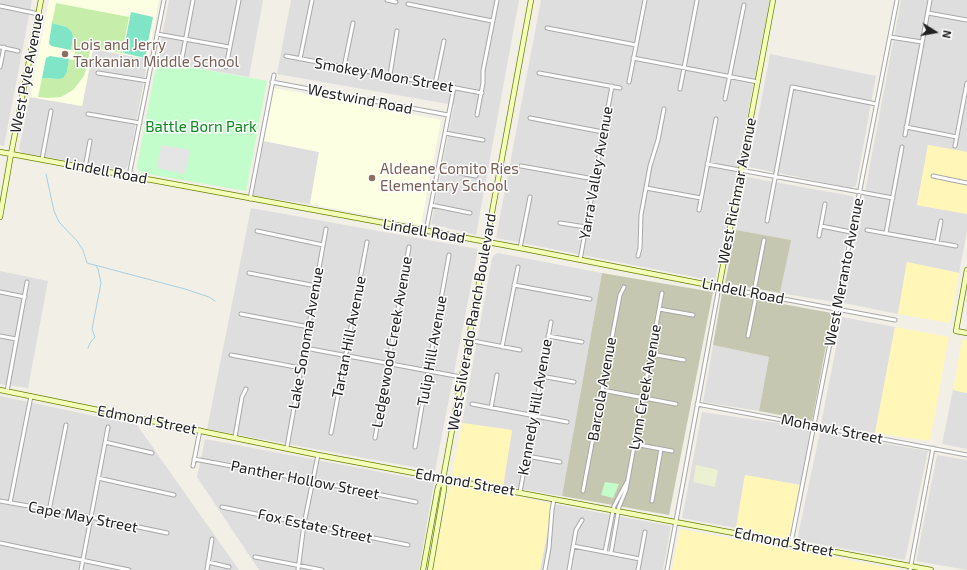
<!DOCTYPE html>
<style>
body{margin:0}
#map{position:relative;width:967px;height:570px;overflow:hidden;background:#f2efe7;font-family:"Exo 2",sans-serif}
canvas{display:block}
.north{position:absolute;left:915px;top:12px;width:40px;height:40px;-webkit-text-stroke:3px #fff;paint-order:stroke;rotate:101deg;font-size:11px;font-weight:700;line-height:16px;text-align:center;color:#212121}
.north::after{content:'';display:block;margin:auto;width:14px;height:18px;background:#212121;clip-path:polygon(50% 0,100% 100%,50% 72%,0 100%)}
</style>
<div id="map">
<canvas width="967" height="570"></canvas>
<div class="north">N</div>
</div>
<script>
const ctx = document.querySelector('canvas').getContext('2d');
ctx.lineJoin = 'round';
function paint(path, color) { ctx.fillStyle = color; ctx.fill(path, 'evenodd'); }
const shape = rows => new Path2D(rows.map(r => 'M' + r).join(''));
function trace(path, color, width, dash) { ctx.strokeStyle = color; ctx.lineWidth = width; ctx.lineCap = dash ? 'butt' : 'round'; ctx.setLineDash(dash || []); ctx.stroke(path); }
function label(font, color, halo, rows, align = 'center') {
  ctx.font = font + ' "Exo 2",sans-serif'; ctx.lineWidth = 3; ctx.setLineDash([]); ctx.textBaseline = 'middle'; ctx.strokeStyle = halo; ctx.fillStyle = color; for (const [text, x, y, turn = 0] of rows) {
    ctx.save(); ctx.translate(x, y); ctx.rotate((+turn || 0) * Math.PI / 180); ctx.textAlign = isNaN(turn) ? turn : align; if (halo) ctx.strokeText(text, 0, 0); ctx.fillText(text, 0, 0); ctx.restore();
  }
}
const residential = shape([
 [0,0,32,0,4,146,0,145],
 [169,0,263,0,249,77,157,61],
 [291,0,519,0,476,235,431,224,454,105,277,74],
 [541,0,770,0,715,281,496,238],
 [901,0,967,0,967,152,928,145,917,205,967,214,967,231,959,273,907,262,898,314,844,303],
 [93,49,148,59,128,165,126,169,123,170,22,153,19,149,30,97,82,106],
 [770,54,876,76,856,186,851,188,749,167],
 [264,141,319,152,310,204,253,196],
 [747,177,852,196,854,198,834,302,780,293,790,240,736,230],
 [251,208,478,249,435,471,207,429],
 [498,253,602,273,562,496,503,486,512,430,462,423,492,259,494,255],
 [0,271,48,281,28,388,0,384],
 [842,317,895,327,875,433,821,424],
 [713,345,769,357,759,411,703,402],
 [953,390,967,393,967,449,942,444],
 [0,396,137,425,239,570,0,570],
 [702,412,811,428,800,485,745,475,736,528,682,518],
 [820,432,928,451,905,560,797,540],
 [205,439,434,482,419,570,259,570,197,477],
 [937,455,967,460,967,570,916,561],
 [553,504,671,526,663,570,540,570]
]);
const education = shape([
 [49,0,159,0,148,59,93,49,82,106,30,97],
 [274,88,441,120,421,225,310,204,319,152,264,141]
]);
const construction = shape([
 [736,230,791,240,780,293,725,283],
 [602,273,713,292,669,515,562,496],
 [722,293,832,313,812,421,759,411,769,357,713,345]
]);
const farmland = shape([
 [696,465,718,470,715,487,693,482]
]);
const grass = shape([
 [56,3,129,17,122,53,91,48,84,76,73,90,61,97,48,98,38,97,42,78,58,79,67,72,69,59,74,60,75,51,71,50,73,37,72,32,67,27,52,23]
]);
const sand = shape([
 [928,145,967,152,967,214,917,205],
 [907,262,959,273,950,323,898,314],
 [895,327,949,337,930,441,875,433],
 [962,339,967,340,967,393,953,390],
 [462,423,512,430,502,493,553,504,540,570,433,570],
 [745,475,800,485,789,539,736,528],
 [680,529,901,570,672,570]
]);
const park = shape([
 [157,61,267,81,246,191,142,173,137,169,137,166],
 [605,482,619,484,613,498,601,495]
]);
const pitch = shape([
 [131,12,153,17,145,58,123,53],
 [52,23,67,27,72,32,73,37,71,50,51,46,49,43],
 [50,56,69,59,67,72,63,78,58,79,42,78,46,58]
]);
const parking = shape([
 [161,145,190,150,185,174,157,168]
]);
const stream = shape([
 [46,174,54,211,59,222,77,241,83,250,87,263,185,289,209,297,215,301],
 [88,348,90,343,95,337,92,329,101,283,98,269,96,266]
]);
const street = shape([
 [387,0,396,2],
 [408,4,492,21],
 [0,6,39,14],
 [928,13,967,20],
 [547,28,636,45],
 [157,34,229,47],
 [890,37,922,42],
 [0,47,18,51],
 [286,56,482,93],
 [182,58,193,0],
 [633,58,758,82],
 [300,59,312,0],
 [0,67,4,47],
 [226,67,239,0],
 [344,67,353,23],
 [98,73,148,81],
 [539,73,620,88],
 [390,75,397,31],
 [272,82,448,115],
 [629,82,645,0],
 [435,84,444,41],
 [680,89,697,0],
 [725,99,744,5],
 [88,114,140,123],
 [477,115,483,83,483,71,497,0],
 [530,118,603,132],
 [906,127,957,137],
 [445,133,483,140],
 [905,135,930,0],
 [955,146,967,83],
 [42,159,51,111],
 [707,164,893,198],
 [521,166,594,179],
 [85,168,90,141],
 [438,169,476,176],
 [129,176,164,0],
 [933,176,967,183],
 [646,188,701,198],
 [250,199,274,75],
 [431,205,470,213],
 [699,210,716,119],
 [767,221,792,87,876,104],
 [560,223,586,227],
 [821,226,851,232],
 [867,230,956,246],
 [257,231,323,245],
 [426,231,454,87],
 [886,233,902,147],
 [819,236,825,204],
 [937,242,941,221],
 [520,248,530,197],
 [638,256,640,248,641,215,650,166,658,140,664,109],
 [580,260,612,86],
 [249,273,316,286],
 [514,285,590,299],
 [0,292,25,297],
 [659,309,693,315],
 [241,314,309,327],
 [0,336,16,339],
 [548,336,582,342],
 [748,336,755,301,755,286,764,240],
 [468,340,520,350],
 [502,347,518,267],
 [305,348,461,377],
 [651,354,684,360],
 [231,355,301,368],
 [541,376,574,382],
 [602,390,676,404],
 [7,391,27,282],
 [472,404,567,422],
 [697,404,967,455],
 [491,408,497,375],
 [331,433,367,242],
 [235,437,242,397,246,389],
 [375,438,409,247],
 [105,442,152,453],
 [634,444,672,451],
 [287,447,326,229],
 [415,447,428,371,449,255],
 [527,456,560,462],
 [194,459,313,481,416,502],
 [193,466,200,430],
 [98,478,174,495],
 [583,491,620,295,624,287],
 [520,492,551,322],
 [0,501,91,517,167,533],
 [652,501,661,449],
 [10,503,31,396],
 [222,507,408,545],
 [49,511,66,425],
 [0,543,129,570],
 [791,543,897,0],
 [573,546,640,559],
 [605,552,614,506,627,482],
 [611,553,619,507,626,490,662,293],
 [255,557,322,570],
 [208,562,229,567],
 [81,570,108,427],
 [207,570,212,539],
 [298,570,304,524,318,455],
 [545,570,549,548,552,510,554,499],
 [569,570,576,530,582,520],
 [638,570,645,532],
 [667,570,719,287,895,320],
 [910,570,933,448]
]);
const secondary = shape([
 [0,152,520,248,719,287,773,0],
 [0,217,11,154,41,0],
 [967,270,956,331,967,333],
 [0,390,318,455,931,570],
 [423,570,438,487,443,479],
 [430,570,444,489,443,479,531,0]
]);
const markers = [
 [65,54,4,"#8d6e63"],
 [372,178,4,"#8d6e63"]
];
const educationNames = [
 ["Lois and Jerry",73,45],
 ["Tarkanian Middle School",73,62],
 ["Aldeane Comito Ries",380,169],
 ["Elementary School",380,186]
];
const streetNames = [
 ["West Pyle Avenue",27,73,-79],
 ["Smokey Moon Street",384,75,10],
 ["Westwind Road",360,99,11],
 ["Lindell Road",106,171,11],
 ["Yarra Valley Avenue",596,173,-80],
 ["West Richmar Avenue",737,191,-79],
 ["Lindell Road",424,231,10],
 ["West Meranto Avenue",844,272,-79],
 ["Lindell Road",743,291,11],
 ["West Silverado Ranch Boulevard",472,322,-80],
 ["Tartan Hill Avenue",349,337,-79],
 ["Lake Sonoma Avenue",306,338,-80],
 ["Ledgewood Creek Avenue",392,342,-80],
 ["Tulip Hill Avenue",432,351,-80],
 ["Lynn Creek Avenue",645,387,-80],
 ["Barcola Avenue",602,389,-80],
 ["Kennedy Hill Avenue",535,407,-80],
 ["Edmond Street",147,420,11],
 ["Mohawk Street",832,429,11],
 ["Panther Hollow Street",305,480,11],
 ["Edmond Street",465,482,10],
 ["Cape May Street",83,517,11],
 ["Fox Estate Street",315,526,12],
 ["Edmond Street",784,542,11]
];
const parkNames = [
 ["Battle Born Park",201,127]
];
paint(residential, '#dfdede');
paint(education, '#fdffe3');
paint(construction, '#c5c7b1');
paint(farmland, '#ecf1d2');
paint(grass, '#c6eeaa');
paint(sand, '#fff6b8');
paint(park, '#c3fdcc');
paint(pitch, '#80e5c7');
paint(parking, '#e5e5e5');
trace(stream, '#a5cfe2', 1);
trace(street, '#a8a8a8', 5);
trace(secondary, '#678000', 6);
trace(street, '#fff', 3);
trace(secondary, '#f5feb9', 4.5);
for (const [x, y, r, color] of markers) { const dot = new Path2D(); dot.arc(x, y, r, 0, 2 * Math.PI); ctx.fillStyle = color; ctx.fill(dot); trace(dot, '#fff', 1.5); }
label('15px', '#785e54', '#fff', educationNames, 'left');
label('15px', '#212121', '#fff', streetNames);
label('15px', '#048a1a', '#fff', parkNames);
</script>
